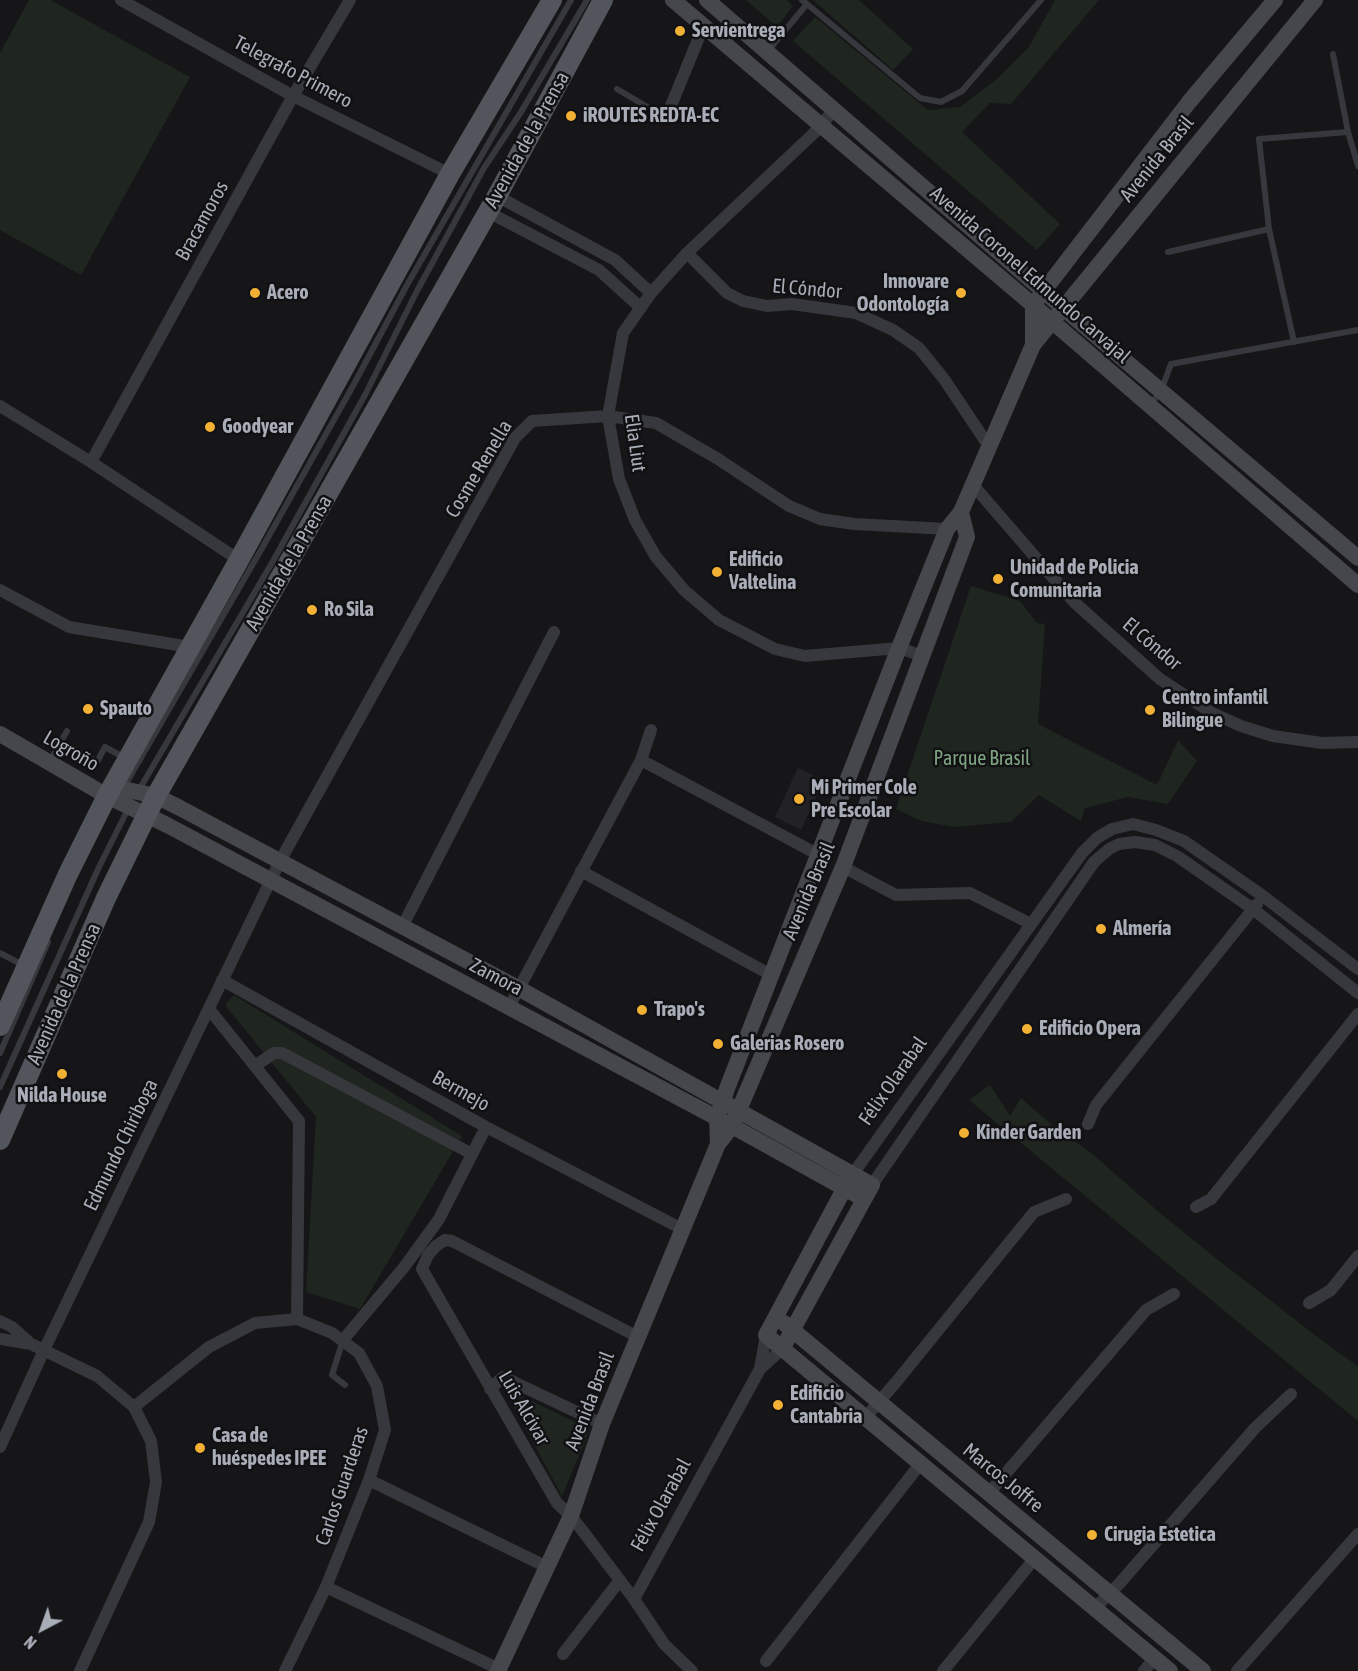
<!DOCTYPE html>
<meta charset="utf-8">
<style>
body{margin:0}
#map{position:relative;width:1358px;height:1671px;overflow:hidden;background:#161618;font-family:"Asap Condensed",sans-serif}
canvas{display:block}
.north{position:absolute;left:12px;top:1599px;width:60px;height:60px;-webkit-text-stroke:4px #111113;paint-order:stroke;rotate:221deg;font-size:16px;font-weight:700;line-height:24px;text-align:center;color:#a8adb8}
.north::after{content:'';display:block;margin:auto;width:21px;height:27px;background:#a8adb8;clip-path:polygon(50% 0,100% 100%,50% 72%,0 100%)}
</style>
<div id="map">
<canvas width="1358" height="1671"></canvas>
<div class="north">N</div>
</div>
<script>
const ctx = document.querySelector('canvas').getContext('2d');
ctx.lineJoin = 'round';
function paint(path, color) { ctx.fillStyle = color; ctx.fill(path, 'evenodd'); }
const shape = rows => new Path2D(rows.map(r => 'M' + r).join(''));
function trace(path, color, width, dash) { ctx.strokeStyle = color; ctx.lineWidth = width; ctx.lineCap = dash ? 'butt' : 'round'; ctx.setLineDash(dash || []); ctx.stroke(path); }
function label(font, color, halo, rows, align = 'center') {
  ctx.font = font + ' "Asap Condensed",sans-serif'; ctx.lineWidth = 5; ctx.setLineDash([]); ctx.textBaseline = 'middle'; ctx.strokeStyle = halo; ctx.fillStyle = color; for (const [text, x, y, turn = 0] of rows) {
    ctx.save(); ctx.translate(x, y); ctx.rotate((+turn || 0) * Math.PI / 180); ctx.textAlign = isNaN(turn) ? turn : align; if (halo) ctx.strokeText(text, 0, 0); ctx.fillText(text, 0, 0); ctx.restore();
  }
}
const built = shape([
 [798,768,824,780,801,830,775,817]
]);
const green = shape([
 [29,0,50,0,190,77,81,275,0,230,0,53],
 [746,0,787,0,793,6,777,27],
 [813,0,859,0,913,49,893,70],
 [1055,0,1099,0,1011,104,990,103,962,132,1060,224,1037,250,793,41,815,17,928,110,960,107,996,80,1029,47],
 [971,586,1020,601,1037,623,1045,624,1038,724,1157,785,1178,740,1197,761,1168,804,1128,797,1085,808,1081,821,1039,795,1011,822,954,827,922,821,896,809],
 [234,995,462,1136,360,1309,306,1292,316,1117,225,1005],
 [990,1085,1010,1116,1021,1098,1051,1124,1091,1153,1160,1213,1217,1259,1324,1342,1358,1366,1358,1421,969,1100],
 [504,1388,590,1429,562,1496]
]);
const lane = shape([
 [802,0,920,98,941,102,962,91,1041,0],
 [767,52,807,4],
 [1333,54,1348,132,1358,166],
 [617,89,666,118],
 [1168,252,1269,229],
 [1294,342,1269,229,1259,139,1348,132],
 [1150,405,1161,391,1171,364,1358,330],
 [61,741,97,762,105,747,125,758],
 [49,762,67,731],
 [124,787,261,550,354,384,407,285,571,0],
 [139,790,273,561,365,395,417,291,484,168,521,112,587,0],
 [0,953,23,965],
 [0,1053,48,942],
 [0,1087,99,867,128,809],
 [343,1340,332,1375,345,1385]
]);
const street = shape([
 [121,0,293,96,450,174],
 [834,110,814,133,687,253,651,293,623,333,608,416,619,479,635,520,656,557,684,590,719,620,775,649,805,656,899,648,923,656],
 [666,118,704,25],
 [497,196,615,260,651,293],
 [488,212,599,270,641,308],
 [687,253,727,293,743,301,767,306,792,304,856,313,893,330,919,348,944,379,990,448],
 [0,406,91,462,239,560],
 [91,462,293,96,350,0],
 [973,485,1074,602,1160,679,1212,713,1241,726,1273,736,1322,743,1358,742],
 [0,590,69,627,190,647],
 [641,760,819,855],
 [843,867,896,895,970,893,1031,924],
 [581,871,771,975],
 [402,927,554,632],
 [222,980,486,1127,684,1230],
 [509,1007,641,760,651,730],
 [209,1009,299,1121,297,1319],
 [255,1066,274,1053,282,1053,472,1154],
 [1088,1124,1096,1105,1257,904],
 [853,1174,1082,853,1097,838,1112,829,1133,824,1156,830,1184,841,1263,896,1358,969],
 [872,1185,1094,862,1109,849,1119,844,1135,842,1155,845,1177,856,1253,909,1358,993],
 [1196,1207,1211,1199,1358,1014],
 [1309,1303,1331,1290,1358,1256],
 [0,1321,12,1327,31,1344],
 [638,1337,452,1241,445,1240,436,1246,428,1255,422,1269,557,1503,571,1516,585,1534,634,1599,664,1644,692,1671],
 [0,1339,31,1344,97,1376,134,1407,151,1441,156,1482,149,1522,80,1671],
 [343,1340,405,1266,439,1219,486,1127],
 [760,1369,782,1349],
 [490,1389,503,1377,602,1424],
 [134,1407,209,1347,255,1323,297,1319,332,1333,359,1353,377,1386,385,1430,369,1480,326,1587,285,1671],
 [865,1418,897,1381,1034,1212,1066,1199],
 [0,1447,44,1350,280,861,515,438,532,421,608,416,656,423,718,459,789,506,820,519,854,524,947,529],
 [369,1480,547,1567],
 [989,1493,1146,1310,1174,1294],
 [326,1587,499,1669],
 [634,1599,760,1369,766,1335],
 [1095,1608,1119,1584,1255,1428,1291,1394],
 [563,1654,620,1580],
 [766,1661,921,1463],
 [943,1671,1035,1558],
 [1144,1671,1155,1658],
 [1237,1671,1358,1534]
]);
const secondary = shape([
 [673,0,1033,305,1358,585],
 [707,0,1063,308,1358,558],
 [1033,345,1033,305,1189,102,1275,0],
 [0,734,107,796,167,825,732,1126,864,1199],
 [107,796,123,789,156,796,180,808,518,988,872,1185,782,1349],
 [718,1144,717,1118,728,1086,899,648,947,529,961,512,1033,345,1315,0],
 [850,1178,766,1335,1170,1671],
 [784,1323,1203,1671],
 [498,1671,571,1516,602,1424,718,1144,732,1126,843,867,967,537,961,512]
]);
const primary = shape([
 [0,1026,68,874,107,796,239,560,450,174,552,0],
 [0,1140,106,898,156,796,497,196,603,0]
]);
const markers = [
 [680,31,6,"#f2b134"],
 [571,116,6,"#f2b134"],
 [255,293,6,"#f2b134"],
 [961,293,6,"#f2b134"],
 [210,427,6,"#f2b134"],
 [717,572,6,"#f2b134"],
 [998,579,6,"#f2b134"],
 [312,610,6,"#f2b134"],
 [88,709,6,"#f2b134"],
 [1150,710,6,"#f2b134"],
 [799,799,6,"#f2b134"],
 [1101,929,6,"#f2b134"],
 [642,1010,6,"#f2b134"],
 [1027,1029,6,"#f2b134"],
 [718,1044,6,"#f2b134"],
 [62,1074,6,"#f2b134"],
 [964,1133,6,"#f2b134"],
 [778,1405,6,"#f2b134"],
 [200,1448,6,"#f2b134"],
 [1092,1535,6,"#f2b134"]
];
const poiNames = [
 ["Servientrega",692,31],
 ["iROUTES REDTA-EC",583,116],
 ["Innovare",949,282,"right"],
 ["Odontología",949,305,"right"],
 ["Acero",267,293],
 ["Goodyear",222,427],
 ["Edificio",729,560],
 ["Valtelina",729,583],
 ["Unidad de Policia",1010,568],
 ["Comunitaria",1010,591],
 ["Ro Sila",324,610],
 ["Centro infantil",1162,698],
 ["Bilingue",1162,721],
 ["Spauto",100,709],
 ["Mi Primer Cole",811,788],
 ["Pre Escolar",811,811],
 ["Almería",1113,929],
 ["Trapo's",654,1010],
 ["Edificio Opera",1039,1029],
 ["Galerias Rosero",730,1044],
 ["Nilda House",62,1096,"center"],
 ["Kinder Garden",976,1133],
 ["Edificio",790,1394],
 ["Cantabria",790,1417],
 ["Casa de",212,1436],
 ["huéspedes IPEE",212,1459],
 ["Cirugia Estetica",1104,1535]
];
const streetNames = [
 ["Telegrafo Primero",293,72,28],
 ["Avenida de la Prensa",527,140,-61],
 ["Avenida Brasil",1157,159,-51],
 ["Bracamoros",202,221,-61],
 ["Avenida Coronel Edmundo Carvajal",1030,275,41],
 ["El Cóndor",807,289,5],
 ["Elia Liut",635,443,82],
 ["Cosme Renella",479,469,-59],
 ["Avenida de la Prensa",289,563,-60],
 ["El Cóndor",1152,644,40],
 ["Logroño",71,751,30],
 ["Avenida Brasil",809,891,-67],
 ["Zamora",496,977,28],
 ["Avenida de la Prensa",64,994,-66],
 ["Félix Olarabal",893,1081,-55],
 ["Bermejo",461,1091,29],
 ["Edmundo Chiriboga",121,1145,-64],
 ["Avenida Brasil",590,1401,-69],
 ["Luis Alcívar",524,1408,60],
 ["Marcos Joffre",1003,1478,39],
 ["Carlos Guarderas",342,1486,-71],
 ["Félix Olarabal",661,1505,-61]
];
const parkNames = [
 ["Parque Brasil",982,759]
];
paint(built, '#222225');
paint(green, '#1e261f');
trace(lane, '#37383d', 6);
trace(street, '#37383d', 12);
trace(secondary, '#45474d', 16);
trace(primary, '#53555c', 20);
for (const [x, y, r, color] of markers) { const dot = new Path2D(); dot.arc(x, y, r, 0, 2 * Math.PI); ctx.fillStyle = color; ctx.fill(dot); trace(dot, '#111113', 2); }
label('bold 20px', '#a8adb8', '#111113', poiNames, 'left');
label('20px', '#a8adb8', '#111113', streetNames);
label('20px', '#7fa381', '#111113', parkNames);
</script>
